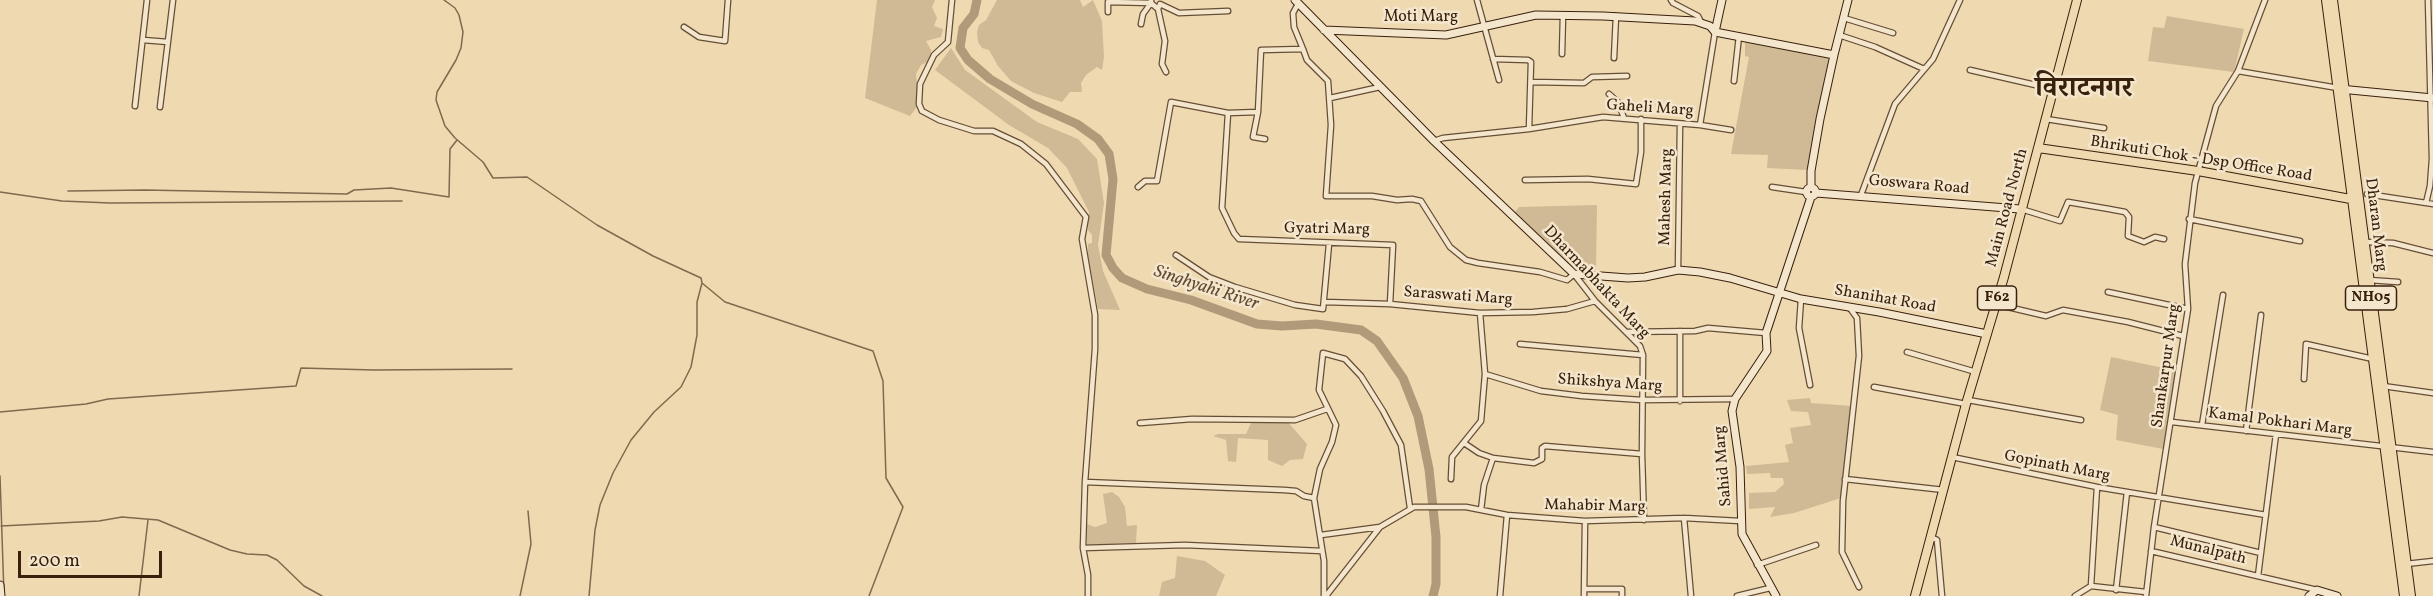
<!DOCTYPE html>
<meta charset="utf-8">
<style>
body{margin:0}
#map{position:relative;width:2433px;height:596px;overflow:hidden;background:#eed9b1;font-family:Vollkorn,serif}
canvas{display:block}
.scale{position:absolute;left:18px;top:551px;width:144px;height:27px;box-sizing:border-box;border:3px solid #39200d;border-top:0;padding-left:8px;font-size:18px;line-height:21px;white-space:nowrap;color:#39200d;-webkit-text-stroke:4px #f4e6cc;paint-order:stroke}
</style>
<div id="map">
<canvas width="2433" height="596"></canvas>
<div class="scale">200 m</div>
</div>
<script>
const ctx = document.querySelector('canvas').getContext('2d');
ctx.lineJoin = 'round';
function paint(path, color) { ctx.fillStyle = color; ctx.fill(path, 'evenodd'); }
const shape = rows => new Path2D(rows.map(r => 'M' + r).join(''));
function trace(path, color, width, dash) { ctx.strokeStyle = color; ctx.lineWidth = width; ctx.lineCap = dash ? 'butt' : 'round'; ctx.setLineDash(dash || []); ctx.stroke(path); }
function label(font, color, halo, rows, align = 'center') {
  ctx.font = font + ' Vollkorn,"Noto Serif Devanagari",serif'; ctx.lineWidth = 5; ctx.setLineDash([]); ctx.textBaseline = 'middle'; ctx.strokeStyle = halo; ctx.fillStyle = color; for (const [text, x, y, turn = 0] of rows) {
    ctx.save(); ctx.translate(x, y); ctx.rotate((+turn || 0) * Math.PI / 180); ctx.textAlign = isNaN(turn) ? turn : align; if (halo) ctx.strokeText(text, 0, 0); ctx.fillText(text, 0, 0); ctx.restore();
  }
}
const green = shape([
 [877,0,935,0,932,7,937,18,934,26,943,29,941,37,926,41,931,50,930,61,921,65,916,74,919,104,910,116,865,98],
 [997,0,1080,0,1083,7,1093,0,1102,21,1104,57,1102,70,1097,67,1086,75,1081,83,1082,92,1070,92,1062,102,1034,93,1011,81,998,66,989,50,982,48,978,42,977,32,979,25,986,20],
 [2167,16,2244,29,2234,72,2148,61,2153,27,2164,28],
 [1745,38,1829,56,1808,170,1767,168,1768,155,1731,154,1749,57,1745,56],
 [951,48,965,70,1037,122,1078,139,1097,159,1104,203,1098,245,1103,271,1120,310,1098,309,1088,256,1088,244,1092,243,1092,235,1088,230,1089,212,1067,168,1048,148,1009,125,935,70],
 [1597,205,1596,270,1580,269,1569,264,1514,213,1519,207],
 [2111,357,2178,371,2163,449,2116,440,2118,415,2100,410],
 [1810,398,1811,403,1852,406,1841,498,1794,513,1770,517,1775,507,1749,509,1749,493,1775,492,1784,484,1783,478,1771,478,1770,473,1747,474,1746,466,1789,462,1785,445,1793,443,1790,428,1811,425,1808,412,1791,411,1787,400],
 [1287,421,1307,444,1303,459,1290,460,1282,466,1268,460,1268,440,1238,438,1236,462,1228,461,1226,440,1213,436,1218,434,1246,434,1251,423],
 [1112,492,1119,497,1125,507,1127,526,1137,525,1136,543,1087,545,1087,524,1095,527,1107,523,1103,494],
 [1177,556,1205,561,1225,575,1216,596,1159,596,1162,582,1175,578]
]);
const stream = shape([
 [444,0,455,8,459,15,463,32,461,48,456,60,437,92,436,100,445,126,455,138,483,162,493,178,527,177,597,225,653,256,701,278,702,283,697,302,697,335,691,367,681,387,654,412,631,440,613,473,600,505,595,530,589,596],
 [68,191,145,190,347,194,354,190,391,188,449,197,450,149,457,140],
 [0,192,62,201,110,203,402,201],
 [702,283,725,302,873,351,883,381,886,478,903,507,869,596],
 [0,412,86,404,108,399,296,386,301,368,374,370,512,369],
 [0,476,4,595],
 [1,526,99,521,122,517,158,520,230,550,247,554,267,555,277,560,304,586,322,596],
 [139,596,148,520],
 [520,596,531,544,528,511]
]);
const river = shape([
 [977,0,974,14,963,28,960,48,968,60,990,79,1032,104,1077,124,1098,139,1109,154,1113,179,1106,255,1113,268,1122,278,1147,289,1191,300,1257,324,1282,326,1316,324,1361,330,1377,341,1403,378,1418,416,1429,469,1436,537,1436,584,1433,596]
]);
const street = shape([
 [952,0,948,42,934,55,920,84,919,104,922,111,939,120,974,131,993,131,1021,144,1046,164,1086,217,1082,239,1095,315,1095,349,1085,482,1083,548,1088,575,1088,596],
 [1477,0,1499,80],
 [1671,0,1673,3,1698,16,1701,22],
 [1151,3,1158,9,1165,41,1162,64,1166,72],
 [1158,9,1160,4,1179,13,1228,11],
 [1108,12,1108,2,1151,3,1151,0],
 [1844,18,1893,33],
 [1141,24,1143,14,1151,3],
 [684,27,699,37,725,41,728,0],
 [1839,35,1875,47,1924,69],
 [143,40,168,42],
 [1303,49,1307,60,1328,81,1331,125,1326,196,1372,196,1397,200,1412,199,1421,201,1450,247,1466,260,1478,263,1540,272,1567,280,1574,274,1595,301,1640,346,1643,355,1642,454,1644,520],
 [1562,54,1563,15],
 [1614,58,1616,16],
 [1493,59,1528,60,1531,62,1529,129],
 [1970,70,2053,89],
 [2238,71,2338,88],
 [1734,81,1739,36],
 [1532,82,1584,83,1592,77,1627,76],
 [1609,94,1618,102,1624,118],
 [1330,98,1380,87],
 [135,106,147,0],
 [160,107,173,0],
 [1228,113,1222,208,1234,233,1239,239,1393,245,1390,304],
 [2046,119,2104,128],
 [1700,125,1731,130],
 [1265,139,1253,137,1258,112,1261,50,1303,49,1294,27,1293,13,1298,4],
 [1434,141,1443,138,1529,129,1603,117,1700,125,1715,32],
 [1525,180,1588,179,1636,184,1641,152,1641,119],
 [1138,187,1145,181,1157,181,1171,102,1228,113,1258,112],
 [1772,187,1806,192],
 [2367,194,2433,204],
 [1861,195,1895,104,1933,59,1960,0],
 [2426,203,2430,186,2432,159,2428,0],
 [2021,209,2060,221,2068,202,2109,209,2125,212,2129,217,2128,236,2144,242,2155,237,2164,239],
 [2189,219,2300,241],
 [2365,242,2393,243,2433,253],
 [1176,255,1209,277,1235,287,1295,305,1323,309,1329,244],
 [1678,270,1680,124],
 [2369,280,2398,282],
 [2108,292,2188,309],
 [1801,299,1799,328,1810,385],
 [1325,302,1390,304,1480,313,1533,312,1567,309,1595,301],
 [1995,304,2046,316,2063,310,2128,322,2183,336],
 [1849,307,1857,318,1859,356,1843,501,1842,552,1859,587],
 [1626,332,1695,331,1708,328,1766,333],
 [1520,344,1643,355],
 [1907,352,1976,372],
 [1485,374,1541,391,1582,396,1642,400,1735,399],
 [2304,379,2306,344,2373,359],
 [2383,386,2433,393],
 [1874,387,1966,404],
 [1968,400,2081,420],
 [1680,401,1680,331],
 [2172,422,2433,452],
 [1140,423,1192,419,1295,420,1327,409],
 [2202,425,2223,295],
 [2246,431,2261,315],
 [1464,443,1479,453,1493,458,1534,463,1542,459,1542,448,1545,446,1642,454],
 [1952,457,2097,487,2266,515],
 [1451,479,1452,457,1481,421,1485,374,1480,313],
 [1845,479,1944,490],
 [1085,482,1284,490,1296,491,1304,496,1314,498],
 [1481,510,1484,485,1493,458],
 [1684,518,1691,596],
 [2154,527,2261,553],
 [1321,535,1380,527],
 [1931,537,1937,540,1942,596],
 [1083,548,1185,545,1322,551],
 [2151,551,2317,590],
 [2406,564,2433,561],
 [1757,565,1816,545],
 [2258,576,2276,434],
 [2091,586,2097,487],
 [1584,589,1622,589,1622,596],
 [2116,590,2127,492],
 [1324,596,1324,561,1314,498,1320,469,1332,442,1336,425,1319,390,1323,353,1345,359,1361,376,1383,411,1401,445,1410,508],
 [1326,596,1380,527,1414,507,1466,507,1507,515,1585,521,1684,518,1740,521],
 [1500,596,1507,515],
 [1584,596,1585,521],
 [1737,596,1770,588],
 [2075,596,2091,586,2146,592],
 [2146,596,2154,527,2188,309,2185,264,2195,183,2216,106,2238,71,2265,0]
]);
const secondary = shape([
 [1295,0,1434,141,1574,274,1628,278,1645,277,1678,270,1700,272,1730,278,1801,299,1879,312,1987,334],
 [1324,30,1446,35,1536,15,1603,16,1695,21,1710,26,1715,32,1834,55],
 [1715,32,1722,0],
 [2340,89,2433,98],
 [1811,187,1811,171,1820,119,1834,55,1848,0],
 '1806.5 192a4.5 4.5 0 1 1 9 0a4.5 4.5 0 1 1-9 0Z',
 [1816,193,2020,209],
 [0,585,1,596],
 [1776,596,1742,534,1740,467,1732,411,1735,399,1767,351,1766,333,1811,197],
 [2309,596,2317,590,2337,596]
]);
const primary = shape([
 [2326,0,2404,596],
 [2333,0,2411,596],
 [2038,148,2198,171,2356,200],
 [1915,596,1966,404,2004,277,2077,0]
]);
const shields = [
 [1997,298,39],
 [2371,298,51]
];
const shieldNames = [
 ["F62",1997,298],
 ["NH05",2371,298]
];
const streetNames = [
 ["Moti Marg",1421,18],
 ["Gaheli Marg",1650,109,4],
 ["Bhrikuti Chok - Dsp Office Road",2201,160,9],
 ["Goswara Road",1919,186,5],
 ["Mahesh Marg",1667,197,-89],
 ["Main Road North",2008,208,-75],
 ["Dharan Marg",2375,225,83],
 ["Gyatri Marg",1327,230,1],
 ["Dharmabhakta Marg",1596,283,47],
 ["Saraswati Marg",1458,297,4],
 ["Shanihat Road",1885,300,10],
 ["Shankarpur Marg",2167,366,-82],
 ["Shikshya Marg",1610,384,4],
 ["Kamal Pokhari Marg",2280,423,7],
 ["Sahid Marg",1724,466,-95],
 ["Gopinath Marg",2057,467,11],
 ["Mahabir Marg",1595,507,1],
 ["Munalpath",2208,551,14]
];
const waterNames = [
 ["Singhyahi River",1206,289,18]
];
const townNames = [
 ["विराटनगर",2084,91]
];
paint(green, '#cfba95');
trace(stream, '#80694e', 1.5);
trace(river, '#b09a79', 9);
trace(street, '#664e36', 7);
trace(secondary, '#39200d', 9);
trace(primary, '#39200d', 10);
trace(street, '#f4e6cc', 4.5);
trace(secondary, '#f4e6cc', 7);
trace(primary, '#eed9b1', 8);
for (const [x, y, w] of shields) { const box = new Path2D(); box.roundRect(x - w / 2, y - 12, w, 24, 4.5); ctx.fillStyle = '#f4e6cc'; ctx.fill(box); trace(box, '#39200d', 1.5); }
label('bold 15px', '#39200d', null, shieldNames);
label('16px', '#39200d', '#f4e6cc', streetNames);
label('italic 18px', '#634b33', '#f4e6cc', waterNames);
label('bold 28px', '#39200d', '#f4e6cc', townNames);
</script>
